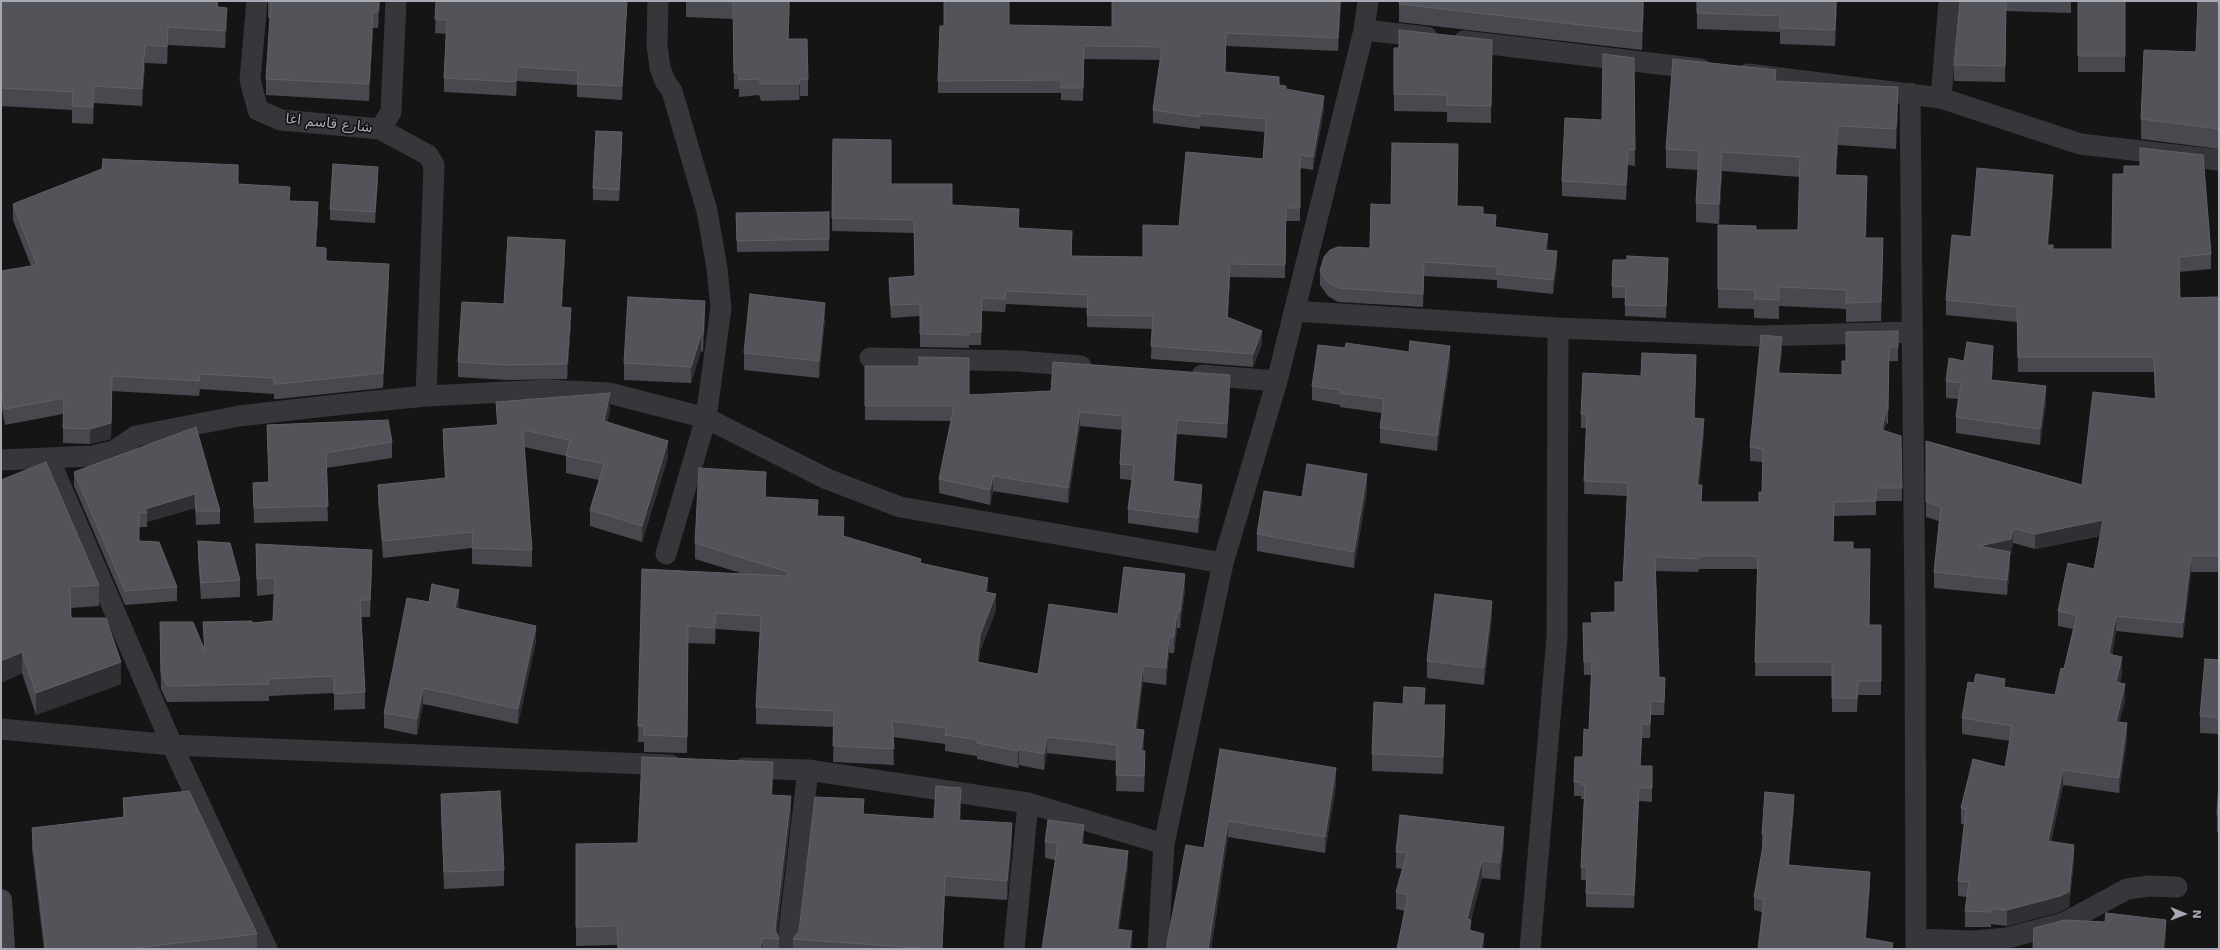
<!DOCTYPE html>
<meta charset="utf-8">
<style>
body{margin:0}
#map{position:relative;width:2220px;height:950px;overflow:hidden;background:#151516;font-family:"DejaVu Sans",sans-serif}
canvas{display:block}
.frame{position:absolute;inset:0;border:2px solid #a7aab5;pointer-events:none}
.north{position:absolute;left:2164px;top:894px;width:40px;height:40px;-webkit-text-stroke:3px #101011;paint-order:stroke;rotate:91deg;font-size:11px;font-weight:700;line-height:16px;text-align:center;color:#a7aab5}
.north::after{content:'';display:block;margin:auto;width:14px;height:18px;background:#a7aab5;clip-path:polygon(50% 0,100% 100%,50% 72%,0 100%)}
</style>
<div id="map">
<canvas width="2220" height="950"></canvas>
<div class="frame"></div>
<div class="north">N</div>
</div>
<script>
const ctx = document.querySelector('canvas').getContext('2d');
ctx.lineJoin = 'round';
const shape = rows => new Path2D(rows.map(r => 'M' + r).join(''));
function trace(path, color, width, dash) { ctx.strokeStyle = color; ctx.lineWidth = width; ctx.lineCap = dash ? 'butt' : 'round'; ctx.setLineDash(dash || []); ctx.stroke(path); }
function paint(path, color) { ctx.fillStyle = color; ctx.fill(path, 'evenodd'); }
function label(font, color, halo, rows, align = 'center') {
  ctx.font = font + ' "DejaVu Sans","Noto Naskh Arabic",sans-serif'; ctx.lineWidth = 3; ctx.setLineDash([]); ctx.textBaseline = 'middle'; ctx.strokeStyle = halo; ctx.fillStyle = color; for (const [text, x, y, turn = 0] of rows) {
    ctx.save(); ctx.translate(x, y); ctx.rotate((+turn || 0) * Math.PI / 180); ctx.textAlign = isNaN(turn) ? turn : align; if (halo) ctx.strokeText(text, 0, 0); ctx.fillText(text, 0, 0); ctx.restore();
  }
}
const street = shape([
 [257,1,250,80,258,110,281,120,380,129,391,112,396,1],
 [658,1,657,45,660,68,665,81,672,91,707,211,717,268,721,308,706,418,666,554],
 [1364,30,1427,37],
 [1464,41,1701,69],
 [1748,74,1941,98,2080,144,2219,160],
 [1910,93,1915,612,1916,949],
 [1941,98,1949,1],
 [380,129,428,155,434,165,426,396],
 [1294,311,1558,328],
 [870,358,1018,361,1081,366],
 [1202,375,1277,381],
 [49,459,172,745,267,949],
 [1,460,92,456,114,451,136,436,239,416,335,405,426,396,547,390,609,393,706,418,827,479,900,507,1223,563],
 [1,729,172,745,671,765],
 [744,768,808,770,1028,803,1164,844],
 [1916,939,1974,941,2007,938,2064,923,2127,889,2149,886,2177,887],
 [787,949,808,770],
 [1014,949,1028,803],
 [1158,949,1164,844,1223,563,1277,381,1364,30,1368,1],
 [1530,949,1557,638,1558,328,1758,336,1912,332]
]);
const secondary = shape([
 [1,900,4,949]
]);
const wall = shape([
 [1,1,218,1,218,7,227,25,225,48,168,45,167,64,145,63,142,106,94,103,93,124,72,123,72,110,1,106],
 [268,1,380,1,378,28,373,28,369,101,266,95,266,79,270,18,268,18],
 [436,1,627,1,622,100,577,97,577,85,517,81,516,96,444,92,444,78,446,34,435,33],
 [686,1,790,1,788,39,808,79,808,96,800,96,799,100,761,101,759,95,739,97,739,89,734,89,733,19,686,17],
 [1112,1,1341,1,1338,51,1226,46,1225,72,1279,85,1324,109,1313,170,1300,168,1300,221,1286,221,1285,278,1230,277,1228,317,1262,344,1253,367,1151,359,1152,329,1087,327,1087,308,1006,304,1005,312,982,311,981,345,969,345,969,348,920,347,920,316,891,318,889,290,889,278,915,276,914,233,832,231,833,139,891,184,952,205,1019,221,1019,228,1072,243,1072,256,1143,257,1179,226,1263,159,1265,132,1200,126,1200,129,1153,123,1153,110,1160,60,1084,59,1083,101,1061,100,1061,93,938,93,938,81,1009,25,1112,27],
 [1644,1,1642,50,1399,22,1399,4],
 [1697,1,1837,1,1835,46,1780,44,1780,32,1697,29],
 [1960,1,2071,1,2071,13,2006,11,2005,82,1954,81,1954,65],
 [2078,1,2125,1,2125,72,2078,72],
 [2219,1,2219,149,2141,139,2141,119,2196,52],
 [1492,40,1491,123,1447,122,1447,112,1394,111,1394,48],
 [1634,58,1635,166,1628,165,1626,200,1562,196,1562,181,1602,120],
 [1776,81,1898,106,1896,149,1838,145,1836,175,1867,195,1866,238,1883,258,1881,321,1846,322,1846,309,1779,306,1779,319,1754,318,1754,309,1718,308,1718,225,1756,230,1798,230,1800,177,1722,171,1719,224,1696,222,1696,203,1698,170,1666,168,1666,149],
 [622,144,619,201,593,200,593,188],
 [378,178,375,223,330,220,330,209],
 [238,184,290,201,318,218,316,247,326,261,389,280,383,388,278,399,274,399,274,394,200,389,199,396,112,391,111,439,90,444,63,443,63,414,5,425,1,404,1,271,31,266,13,220,13,204],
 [2053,190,2048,245,2053,249,2211,254,2211,269,2179,272,2180,298,2219,297,2219,572,2191,572,2183,638,2116,631,2112,655,2122,673,2120,683,2125,700,2119,722,2127,739,2119,793,2063,785,2051,842,2074,860,2069,907,2060,912,2007,926,1991,924,1991,927,1965,927,1965,911,1967,897,1958,896,1958,881,1964,824,1961,824,1961,808,2005,767,2010,741,1962,734,1962,718,2005,687,2055,695,2064,669,2073,629,2058,626,2058,611,2094,569,2100,536,2035,549,2013,543,2011,554,2010,555,2010,567,2007,595,1934,588,1934,572,1939,521,1926,517,1926,441,2082,485,2155,399,2154,372,2018,372,2017,322,1946,315,1946,300,1971,237],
 [1457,206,1483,214,1496,227,1548,247,1547,250,1557,265,1553,294,1497,288,1497,280,1424,276,1423,307,1338,302,1328,296,1320,285,1320,271,1370,248],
 [829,212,829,251,737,252,736,213],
 [565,255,562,307,571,323,567,379,507,380,458,377,458,362,504,304],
 [1668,269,1666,318,1625,316,1625,298,1612,298,1612,286],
 [705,318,703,352,701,351,691,383,624,380,624,363],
 [825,319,819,378,744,370,744,353],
 [1898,331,1898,361,1889,361,1888,424,1886,423,1884,431,1901,436,1902,501,1876,501,1876,515,1834,516,1833,542,1853,549,1869,625,1881,625,1881,695,1858,695,1857,712,1832,712,1832,676,1755,676,1757,569,1699,569,1698,572,1655,571,1659,677,1665,691,1664,715,1651,715,1650,738,1642,738,1640,766,1652,780,1652,802,1639,801,1634,908,1586,907,1586,880,1581,880,1581,867,1584,799,1581,799,1581,796,1574,796,1574,782,1583,757,1589,730,1592,675,1584,675,1583,623,1591,623,1615,612,1623,582,1627,496,1584,494,1586,428,1581,428,1581,414,1641,376,1696,368,1694,418,1704,432,1699,485,1702,502,1759,502,1762,492,1763,462,1750,461,1750,447,1782,351,1779,373,1842,375,1846,361],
 [1345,348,1450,361,1437,451,1380,443,1380,428,1382,413,1340,407,1340,405,1312,400,1312,386],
 [1964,361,1993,362,1992,380,2046,402,2040,445,1956,433,1956,417,1958,399,1946,398,1946,381],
 [865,366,969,395,1230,389,1227,438,1177,434,1174,481,1202,499,1198,533,1128,523,1128,509,1132,480,1120,479,1120,464,1122,430,1080,426,1068,503,993,491,990,505,939,493,939,479,951,421,865,420],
 [496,402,610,410,607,422,668,457,642,542,590,526,590,510,599,480,566,473,566,456,524,447,532,550,532,567,472,564,472,548,383,558,378,502,378,485,445,479,443,445,443,429,497,425],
 [267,425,392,442,392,458,326,468,328,521,254,523,253,483,269,482],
 [196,427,220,511,220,524,196,525,195,508,147,522,147,527,139,527,139,541,177,587,177,601,125,605,74,486,74,472],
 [1,480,99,585,99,606,71,608,71,618,121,684,36,715,22,673,1,683],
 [766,488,766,497,818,516,844,536,921,563,988,592,996,610,980,651,979,662,1038,674,1118,614,1185,590,1180,628,1177,628,1174,653,1169,653,1166,685,1143,682,1137,729,1144,746,1143,751,1145,767,1144,792,1116,791,1117,761,1047,753,1044,770,1019,765,1018,768,977,759,977,756,945,751,945,744,893,737,894,765,833,762,834,727,756,724,756,707,760,632,716,629,715,644,688,643,687,753,644,752,644,742,638,742,642,569,744,574,695,559,695,543],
 [1367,491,1354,568,1257,551,1257,534,1302,497],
 [198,541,240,580,240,597,201,599,198,558],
 [256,544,372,566,370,617,361,617,365,692,365,709,334,710,334,693,269,696,269,701,167,702,161,689,160,639,204,648,203,622,252,623,273,621,274,594,257,596],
 [429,602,459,605,458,609,536,641,518,724,423,704,417,735,384,728,384,713],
 [1492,618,1484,685,1427,678,1427,661],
 [2219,660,2219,734,2200,733,2200,716],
 [1425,705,1445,722,1443,774,1372,771,1372,754],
 [1220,749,1336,785,1325,853,1228,837,1211,949,1167,949,1204,848],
 [773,781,772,795,791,815,777,933,779,939,779,949,617,949,617,945,576,946,576,844,638,843],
 [2219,783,2219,832,2217,832,2217,815],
 [441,794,504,870,504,886,444,889,441,811],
 [123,798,257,934,257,949,44,949,32,849,32,828,123,817],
 [961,808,960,820,1012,842,1007,900,945,896,942,949,793,949,793,939,799,931,864,814,934,819],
 [1794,808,1789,865,1870,885,1866,939,1893,949,1762,912,1754,910,1754,897,1763,847,1762,847,1762,834],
 [1084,841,1083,844,1128,867,1119,929,1132,948,1132,949,1042,949,1055,860,1045,858,1045,842],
 [1504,844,1500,880,1482,878,1471,920,1471,931,1484,949,1405,911,1396,909,1396,892,1402,869,1396,868,1396,852]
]);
const shadedWall = shape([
 [379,1,380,1,378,28,378,12],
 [627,1,622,100,622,86],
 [789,1,790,1,788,55,788,39],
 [1340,1,1341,1,1338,51,1338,38],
 [1643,1,1644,1,1642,50,1642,32],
 [1836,1,1837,1,1835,46,1835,30],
 [227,8,227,25,225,48,225,31],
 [373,12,373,28,369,101,369,84],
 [168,27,168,45,167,64,167,47],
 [145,45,145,63,142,106,142,89],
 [1084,46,1084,59,1083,101,1083,88],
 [517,67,517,81,516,96,516,82],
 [800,80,800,96,799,100,799,84],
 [94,86,94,103,93,124,93,107],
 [1898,87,1898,106,1896,149,1896,129],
 [1324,96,1324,109,1313,170,1313,157],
 [1838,126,1838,145,1835,194,1835,175],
 [622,132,622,144,619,201,619,190],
 [1628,150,1628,165,1626,200,1626,185],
 [1722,152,1722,171,1719,224,1719,204],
 [378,167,378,178,375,223,375,212],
 [2053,175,2053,190,2047,260,2047,245],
 [1867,176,1867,195,1865,257,1865,238],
 [318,202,318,218,315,263,315,247],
 [1548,234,1548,247,1545,263,1545,250],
 [1883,238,1883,258,1881,321,1881,302],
 [565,240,565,255,561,322,561,307],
 [1557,251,1557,265,1553,294,1553,280],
 [1668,258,1668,269,1666,318,1666,306],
 [1424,262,1424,276,1423,307,1423,294],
 [389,264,389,280,383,388,383,373],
 [1230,264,1230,277,1227,329,1227,317],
 [705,301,705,318,703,352,703,335],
 [825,303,825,319,819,378,819,361],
 [571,308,571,323,567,379,567,364],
 [1262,331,1262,344,1253,367,1253,354],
 [701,335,701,351,691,383,691,367],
 [1782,337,1782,351,1778,387,1778,373],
 [1450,346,1450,361,1437,451,1437,436],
 [1993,346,1993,362,1991,396,1991,380],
 [1696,355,1696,368,1694,431,1694,418],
 [1230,375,1230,389,1227,438,1227,424],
 [112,376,111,439,90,444,90,429],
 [2046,386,2046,402,2040,445,2040,429],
 [610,393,610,410,604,438,604,421],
 [1886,410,1886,423,1882,444,1882,430],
 [1080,412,1080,426,1068,503,1068,488],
 [1704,419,1704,432,1697,499,1697,485],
 [1177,420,1177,434,1173,495,1173,481],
 [668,441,668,457,642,542,642,526],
 [766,472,766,488,765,513,765,497],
 [1367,474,1367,491,1354,568,1354,552],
 [993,476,993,491,990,505,990,490],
 [1202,485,1202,499,1198,533,1198,518],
 [195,494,195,508,147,522,147,513,145,509],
 [844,517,844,533,843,552,843,536],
 [2103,520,2103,535,2035,549,2035,534],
 [2013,528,2013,543,2011,554,2010,555,2010,567,2007,595,2007,580,1979,546],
 [372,550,372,566,370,617,370,600],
 [2191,556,2191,572,2183,638,2183,623],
 [1185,574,1185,590,1180,628,1180,612],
 [988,578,988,594,985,592],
 [459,590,459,605,455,624,455,608],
 [996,594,996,610,980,651,977,678,977,662,980,635],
 [1492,601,1492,618,1484,685,1484,668],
 [1177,612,1177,628,1174,653,1174,637],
 [716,613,716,629,715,644,715,628],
 [2116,616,2116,631,2109,670,2109,654],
 [536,626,536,641,518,724,518,709],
 [1169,637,1169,653,1166,685,1166,668],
 [22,652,22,673,1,683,1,661],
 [2122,657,2122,673,2116,698,2116,682],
 [121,662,121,684,36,715,36,693],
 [1143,666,1143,682,1135,745,1135,729],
 [1665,678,1665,691,1664,715,1664,702],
 [2125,684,2125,700,2116,737,2116,722],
 [423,688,423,704,417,735,417,719],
 [1651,701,1651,715,1650,738,1650,724],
 [1445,705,1445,722,1443,774,1443,757],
 [2127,723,2127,739,2119,793,2119,778],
 [1642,724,1642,738,1640,780,1640,766],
 [1144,730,1144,746,1141,767,1141,751],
 [1047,737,1047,753,1044,770,1044,754],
 [1019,749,1019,765,1018,768,1018,751],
 [1145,751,1145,767,1144,792,1144,776],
 [773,762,773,781,771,814,771,795],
 [1336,768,1336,785,1325,853,1325,837],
 [2063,770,2063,785,2048,857,2048,841],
 [961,788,961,808,959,839,959,820],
 [1639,788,1639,801,1634,908,1634,895],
 [1794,795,1794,808,1788,878,1788,865],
 [791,796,791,815,776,939,775,929],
 [1228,821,1228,837,1211,949,1208,949],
 [1012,823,1012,842,1007,900,1007,881],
 [1084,825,1084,841,1081,860,1081,844],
 [1504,827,1504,844,1500,880,1500,863],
 [2074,845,2074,860,2069,907,2060,912,2007,926,2007,910],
 [1128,851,1128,867,1117,945,1117,929],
 [1482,861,1482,878,1467,936,1467,919],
 [1870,872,1870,885,1865,949,1865,938],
 [945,876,945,896,942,949],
 [1471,920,1471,937,1469,930],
 [2166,920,2166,936,2165,949,2163,949],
 [1132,931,1132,949,1129,949],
 [1484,934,1484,949,1481,949],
 [762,938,762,949,760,949]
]);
const building = shape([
 [1,1,217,1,217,7,227,8,225,31,168,27,167,47,145,45,142,89,94,86,93,107,72,106,73,92,1,88,1,1],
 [268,1,379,1,378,12,373,12,369,84,266,79,271,2,268,2,268,1],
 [436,1,627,1,622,86,577,84,578,71,517,67,516,82,444,78,447,20,435,19,436,1],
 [706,1,789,1,788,39,807,39,808,79,800,80,799,84,761,84,759,79,739,80,739,73,734,73,733,2,706,1],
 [944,1,1009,1,1009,25,1112,27,1112,1,1340,1,1338,38,1226,33,1225,72,1279,77,1279,85,1286,86,1286,89,1324,96,1313,157,1300,155,1300,208,1286,208,1285,265,1230,264,1227,317,1262,331,1253,354,1151,346,1153,316,1087,315,1088,295,1006,291,1005,299,982,298,981,332,969,332,969,335,920,334,920,304,891,305,889,278,915,276,914,220,832,218,833,139,891,140,891,184,952,184,952,205,1019,209,1018,228,1072,231,1071,256,1143,257,1143,225,1179,226,1186,152,1263,159,1266,119,1200,113,1200,117,1153,110,1162,47,1084,46,1083,88,1061,88,1061,80,938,81,940,26,944,26,944,1],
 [1400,1,1643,1,1642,32,1399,4,1400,1],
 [1697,1,1836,1,1835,30,1780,28,1780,16,1697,13,1697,1],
 [1960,1,2006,1,2005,66,1954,65,1960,1],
 [2078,1,2125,1,2125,56,2078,56,2078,1],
 [2198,1,2219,1,2219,129,2141,119,2144,50,2196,52,2198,1],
 [1399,30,1492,40,1491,106,1447,105,1447,95,1394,94,1394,48,1399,48,1399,30],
 [1603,54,1634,58,1635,150,1628,150,1626,185,1562,181,1565,118,1602,120,1603,54],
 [1673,59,1776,70,1775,81,1898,87,1896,129,1838,126,1835,175,1867,176,1865,238,1883,238,1881,302,1846,303,1846,290,1779,287,1779,300,1754,299,1755,290,1718,289,1718,225,1756,226,1756,230,1798,230,1800,157,1722,152,1719,204,1696,203,1699,151,1666,149,1673,59],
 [596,131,622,132,619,190,593,188,596,131],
 [1392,143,1458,144,1457,206,1483,207,1483,214,1496,215,1495,227,1548,234,1545,250,1557,251,1553,280,1497,274,1498,267,1424,262,1423,294,1338,288,1328,282,1320,271,1324,257,1330,250,1338,247,1370,248,1371,204,1391,205,1392,143],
 [2140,148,2203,155,2211,254,2179,257,2180,298,2219,297,2219,556,2191,556,2183,623,2116,616,2109,654,2122,657,2116,682,2125,684,2116,722,2127,723,2119,778,2063,770,2048,841,2074,845,2069,892,2060,896,2007,910,1991,909,1991,912,1965,911,1969,882,1958,881,1966,809,1961,808,1973,759,2005,767,2012,726,1962,718,1968,682,1974,683,1976,674,2005,679,2004,687,2055,695,2061,668,2064,669,2077,615,2058,611,2068,563,2094,569,2103,520,2035,534,2013,528,2011,539,1979,546,2010,552,2007,580,1934,572,1941,507,1926,502,1926,441,2082,485,2093,392,2156,399,2154,357,2018,357,2017,307,1946,300,1952,235,1971,237,1977,168,2053,175,2047,245,2053,245,2053,249,2112,249,2113,174,2124,174,2124,166,2140,166,2140,148],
 [103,159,238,165,238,184,290,187,289,201,318,202,315,247,326,248,326,261,389,264,383,373,278,384,274,384,274,378,200,374,199,381,112,376,111,423,90,429,63,428,64,398,5,409,1,388,1,271,37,265,13,204,102,169,103,159],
 [333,164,378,167,375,212,330,209,333,164],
 [829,212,829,239,737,241,736,213,829,212],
 [508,237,565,240,561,307,571,308,567,364,507,365,458,362,462,302,504,304,508,237],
 [1627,256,1668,258,1666,306,1625,305,1626,287,1612,286,1613,260,1627,260,1627,256],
 [750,294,825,303,819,361,744,353,750,294],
 [628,297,705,301,703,335,701,335,691,367,624,363,628,297],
 [1898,331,1898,347,1889,347,1888,410,1886,410,1882,430,1901,436,1902,488,1876,488,1876,501,1834,502,1833,542,1853,542,1853,549,1870,549,1869,625,1881,625,1881,681,1858,681,1857,698,1832,698,1832,662,1755,662,1758,556,1699,556,1698,559,1655,557,1659,677,1665,678,1664,702,1651,701,1650,724,1642,724,1640,766,1652,766,1652,788,1639,788,1634,895,1586,893,1587,867,1581,867,1585,786,1581,785,1581,782,1574,782,1575,757,1583,757,1584,729,1589,730,1592,661,1584,662,1583,623,1592,623,1591,613,1615,612,1615,582,1623,582,1628,483,1584,481,1587,414,1581,414,1583,373,1641,376,1642,353,1696,355,1694,418,1704,419,1697,485,1702,485,1701,502,1759,502,1759,492,1762,492,1763,449,1750,447,1761,335,1782,337,1778,373,1842,375,1842,361,1846,361,1846,332,1898,331],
 [1410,341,1450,346,1437,436,1380,428,1384,399,1340,393,1340,390,1312,386,1318,345,1345,348,1346,343,1409,352,1410,341],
 [1967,342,1993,346,1991,380,2046,386,2040,429,1956,417,1961,383,1946,381,1949,358,1964,361,1967,342],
 [919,357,969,358,969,395,1051,391,1053,362,1230,375,1227,424,1177,420,1173,481,1202,485,1198,518,1128,509,1134,465,1120,464,1123,416,1080,412,1068,488,993,476,990,490,939,479,954,406,865,406,865,366,919,366,919,357],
 [610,393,604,421,668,441,642,526,590,510,604,464,566,456,570,440,523,430,532,550,472,548,473,532,383,541,378,485,446,478,443,429,498,425,496,402,610,393],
 [388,420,392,442,326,453,328,506,254,508,253,483,269,482,267,425,388,420],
 [196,427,220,511,196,511,195,494,145,509,147,513,139,513,139,541,159,542,177,587,125,591,74,472,196,427],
 [46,462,99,585,70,587,71,618,106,618,121,662,36,693,22,652,1,661,1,480,46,462],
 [1307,464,1367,474,1354,552,1257,534,1264,491,1302,497,1307,464],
 [699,468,766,472,765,497,818,500,817,516,844,517,843,536,921,559,920,563,988,578,985,592,996,594,980,635,977,662,1038,674,1049,604,1118,614,1124,567,1185,574,1180,612,1177,612,1174,637,1169,637,1166,668,1143,666,1135,729,1144,730,1141,751,1145,751,1144,776,1116,775,1117,745,1047,737,1044,754,1019,749,1018,751,977,743,978,740,945,735,946,728,892,721,894,749,833,746,834,711,756,707,761,616,716,613,715,628,688,626,687,737,644,735,644,726,638,726,642,569,787,576,788,572,695,543,699,468],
 [198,541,230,543,240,580,201,583,198,541],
 [256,544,372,550,370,600,360,600,365,692,334,694,334,676,268,679,269,684,167,686,161,672,160,622,193,622,205,651,203,622,252,621,252,623,273,621,275,578,257,579,256,544],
 [432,584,459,590,455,608,536,626,518,709,423,688,417,719,384,713,407,598,429,602,432,584],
 [1435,594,1492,601,1484,668,1427,661,1435,594],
 [2205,659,2219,660,2219,718,2200,716,2205,659],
 [1404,687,1425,688,1424,705,1445,705,1443,757,1372,754,1374,702,1403,704,1404,687],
 [1220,749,1336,768,1325,837,1228,821,1208,949,1167,949,1167,943,1186,845,1204,848,1220,749],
 [642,757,773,762,771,795,791,796,775,929,779,939,762,938,760,949,618,949,617,926,576,927,576,844,638,843,642,757],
 [2219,783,2219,816,2217,815,2219,783],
 [936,786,961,788,959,820,1012,823,1007,881,945,876,942,949,933,949,793,939,799,931,815,797,864,799,863,814,934,819,936,786],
 [189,791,257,934,126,949,46,949,32,828,125,817,123,798,189,791],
 [500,791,504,870,444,872,441,794,500,791],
 [1765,792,1794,795,1788,865,1870,872,1865,938,1893,943,1892,949,1758,949,1764,899,1754,897,1765,834,1762,834,1765,792],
 [1400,815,1504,827,1500,863,1482,861,1467,919,1471,920,1469,930,1484,934,1481,949,1397,949,1408,895,1396,892,1407,853,1396,852,1400,815],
 [1048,820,1084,825,1081,844,1128,851,1117,929,1132,931,1129,949,1042,949,1058,843,1045,842,1048,820],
 [2106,913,2166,920,2163,949,2033,949,2034,928,2065,920,2105,922,2106,913]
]);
const streetNames = [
 ["شارع قاسم اغا",329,124,6]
];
trace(street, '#36363b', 21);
trace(secondary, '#44454b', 22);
paint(wall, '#48494e');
paint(shadedWall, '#2f3033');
paint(building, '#525459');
trace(building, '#606167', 1);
label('14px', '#a7aab5', '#101011', streetNames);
</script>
